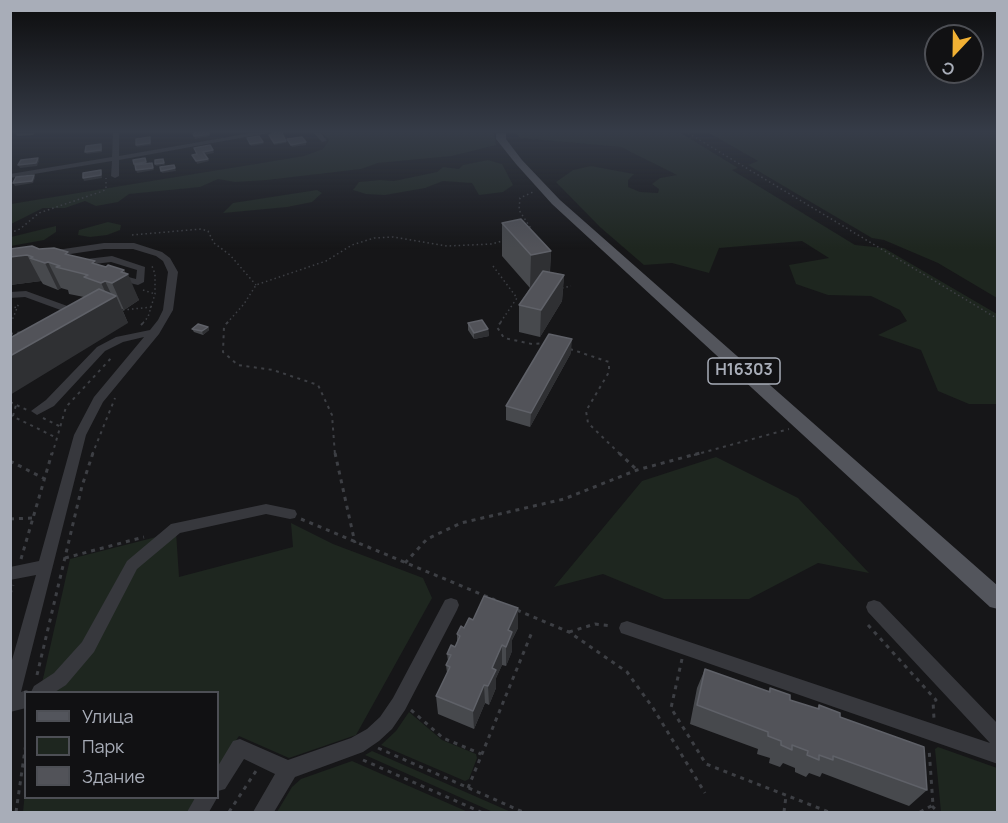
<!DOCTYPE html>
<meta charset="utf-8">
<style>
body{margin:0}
#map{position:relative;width:1008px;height:823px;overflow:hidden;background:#161618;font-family:Manrope,sans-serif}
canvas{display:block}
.frame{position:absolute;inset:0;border:12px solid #a8adb8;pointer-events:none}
.legend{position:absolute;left:24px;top:691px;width:195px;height:108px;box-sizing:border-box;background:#111113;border:2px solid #4d4f55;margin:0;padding:8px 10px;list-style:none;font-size:18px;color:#a8adb8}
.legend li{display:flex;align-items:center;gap:12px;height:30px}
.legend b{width:30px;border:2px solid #4d4f55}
.north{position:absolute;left:924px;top:24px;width:60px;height:60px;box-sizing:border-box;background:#111113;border:2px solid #4d4f55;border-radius:50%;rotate:202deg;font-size:16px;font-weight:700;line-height:24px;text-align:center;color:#a8adb8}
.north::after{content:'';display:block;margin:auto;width:21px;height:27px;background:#f2b134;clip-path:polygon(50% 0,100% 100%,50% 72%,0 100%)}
</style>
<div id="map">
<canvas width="1008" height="823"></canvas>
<div class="frame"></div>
<ul class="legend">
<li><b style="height:8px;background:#53555c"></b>Улица</li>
<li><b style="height:16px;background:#1e261f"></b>Парк</li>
<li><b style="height:16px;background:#525359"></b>Здание</li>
</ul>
<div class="north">С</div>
</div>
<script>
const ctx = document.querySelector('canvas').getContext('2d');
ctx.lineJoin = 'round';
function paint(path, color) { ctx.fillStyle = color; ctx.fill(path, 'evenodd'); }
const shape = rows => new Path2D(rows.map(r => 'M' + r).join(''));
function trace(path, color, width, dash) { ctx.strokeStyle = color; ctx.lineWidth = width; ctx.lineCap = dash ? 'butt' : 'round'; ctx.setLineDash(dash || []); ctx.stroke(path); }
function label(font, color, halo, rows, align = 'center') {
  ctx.font = font + ' Manrope,sans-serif'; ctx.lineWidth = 4.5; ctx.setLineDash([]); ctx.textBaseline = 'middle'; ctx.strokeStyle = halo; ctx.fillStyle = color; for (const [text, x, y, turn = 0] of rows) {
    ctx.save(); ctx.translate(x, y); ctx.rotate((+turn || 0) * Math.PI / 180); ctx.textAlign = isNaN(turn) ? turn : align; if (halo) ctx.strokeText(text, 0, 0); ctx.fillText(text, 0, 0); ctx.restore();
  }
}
const green = shape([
 [322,133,494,133,496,145,452,156,378,163,361,169,267,180,235,182,218,179,200,187,129,194,118,202,96,206,85,201,65,208,43,208,11,224,11,204,304,156,323,149,329,140],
 [516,133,681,133,738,168,732,170,855,245,884,248,997,314,997,404,969,404,938,391,921,350,878,335,907,321,900,310,871,296,828,295,796,284,789,265,829,258,802,241,719,248,709,273,672,263,644,265,600,227,556,182,573,170,591,166,634,174,628,180,628,187,640,192,658,193,659,189,652,184,660,178,677,175,621,147,520,138],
 [709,133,997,133,997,298,938,263,884,240,872,238,748,165,758,161],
 [488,160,502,164,513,185,503,192,479,195,472,183,443,181,425,188,385,195,366,194,353,190,359,182,380,180,394,181,437,172,443,167,459,169,463,165],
 [317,190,322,193,312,202,287,207,223,213,233,203],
 [108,222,121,225,120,230,107,235,90,237,78,235,79,230],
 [56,226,56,232,44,240,11,246,11,237],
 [716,457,798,498,869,573,818,563,749,599,664,599,603,574,554,587,642,481],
 [291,523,333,544,423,578,432,598,356,735,289,758,239,736,218,767,218,692,40,692,70,559,176,532,179,577,293,547],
 [409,712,442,740,476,754,477,758,469,779,465,781,381,745,396,731],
 [938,747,997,768,997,812,941,812,935,749],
 [372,751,511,812,493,812,365,755],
 [352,761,468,812,277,812,292,787,301,779],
 [25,792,26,798,197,798,187,812,23,812]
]);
const pathFar2 = shape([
 [688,133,998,319],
 [530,232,530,227,519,210,520,198,533,192],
 [10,233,20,229,39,213,103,191,106,189,106,178],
 [132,235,201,229,208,231,214,243,230,255,256,285],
 [493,266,517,298,500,323],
 [562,288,571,286],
 [143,290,155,294],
 [10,308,18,307],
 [123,310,152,307],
 [11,323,19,303],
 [143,323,148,317,155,294,155,274,152,266],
 [227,323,244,304,256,285,326,261,352,245,374,238,393,237,447,246,492,244,505,240]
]);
const pathFar1 = shape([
 [228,322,224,326,223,352,238,365,273,370,318,385,332,415,335,455],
 [501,322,497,327,504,338,532,344,544,343],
 [141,325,144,322],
 [10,326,12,322],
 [10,334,23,332],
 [570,349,609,362,609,372,586,411,588,423,621,455],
 [10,402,27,410],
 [10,415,57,438],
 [13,416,16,405],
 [43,418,59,426],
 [52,455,66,407,113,356],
 [92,455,115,398],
 [694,455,789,429]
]);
const path = shape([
 [335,453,355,543],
 [619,453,637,470],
 [10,461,45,479],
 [10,519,33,518],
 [301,519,495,600],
 [65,558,144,537],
 [21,559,52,453],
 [405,563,427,539,461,523,564,499,637,470,700,453],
 [10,594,13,585],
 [517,610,569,632,627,672,653,708,705,793],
 [868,625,936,700,933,701,934,719],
 [569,632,595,624,612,626],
 [682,659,671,708,706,764,829,812],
 [37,675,82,486,93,453],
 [411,710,443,738,481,754],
 [378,748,523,812],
 [363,760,481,812],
 [468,788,532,632],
 [932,806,938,812],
 [16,812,26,743],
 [229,812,256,771],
 [784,812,786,796],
 [920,812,933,805,929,748]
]);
const minor = shape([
 [113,133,119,133,119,156,251,133,268,133,119,160,119,176,115,178,111,176,112,161,10,178,10,174,112,157,113,133],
 [314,133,321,133,327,141,322,142,314,133],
 [104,243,134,243,162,252,170,258,178,272,173,310,159,334,103,402,86,435,21,692,26,690,31,692,26,692,26,708,10,712,10,667,36,575,10,580,10,567,39,561,74,435,94,397,144,337,123,342,105,351,54,406,37,415,31,411,46,400,97,347,116,337,150,330,158,320,163,310,168,272,163,261,156,256,133,249,104,249,50,257,46,254,50,251,104,243],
 [112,256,145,267,144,282,138,285,114,279,112,277,117,274,136,279,137,270,111,262,78,266,73,263,78,260,112,256],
 [26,291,81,311,82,313,77,316,25,297,10,298,10,292,26,291],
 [266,504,295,510,297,514,295,518,290,519,266,514,180,533,137,569,94,652,66,685,55,692,31,692,34,686,54,673,82,642,127,561,171,524,266,504],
 [451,598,457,600,459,605,457,610,405,710,392,729,379,741,363,752,295,777,274,812,253,812,275,774,244,759,225,789,218,791,218,766,233,741,240,739,288,760,351,738,367,729,380,717,393,698,445,600,451,598],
 [874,600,880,602,998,724,998,764,627,635,621,633,619,628,621,623,627,621,990,743,868,612,866,607,868,602,874,600],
 [195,798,217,798,209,812,187,812,195,798]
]);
const major = shape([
 [496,133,506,133,506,139,522,160,560,200,998,586,998,609,990,607,552,204,516,164,496,139,496,133]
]);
const wall = shape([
 [16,133,34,133,33,135,17,136],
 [502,223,551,251,550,272,564,275,562,301,540,337,519,332,519,305,530,288,502,256],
 [10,249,39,249,70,255,106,267,124,270,139,300,124,310,122,309,128,323,84,297,69,294,68,290,61,288,58,290,43,284,41,281,10,285],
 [468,323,488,329,489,336,474,339,468,330],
 [208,327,209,330,203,335,194,332,192,329],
 [571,353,530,427,506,420,506,406],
 [473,620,518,628,512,640,512,651,506,666,502,665,496,678,496,688,489,705,485,703,474,729,438,714,436,696,447,673,446,665,448,661,447,654,455,647,457,642,457,634],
 [705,669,768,692,770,688,790,700,817,709,819,705,840,717,927,790,909,806,822,773,820,777,809,773,806,777,795,772,795,768,783,763,780,767,769,763,770,758,757,754,758,749,690,724,697,688]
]);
const shadedWall = shape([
 [209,134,210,136,195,139,194,136],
 [150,137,151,145,137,147,136,145],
 [286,141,286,143,274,145,274,143],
 [263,142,264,144,251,146,250,144],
 [306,142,306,145,292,147,291,145],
 [101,144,102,147,102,152,87,154,85,152],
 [213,150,214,153,204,155,203,152],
 [38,158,39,161,37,166,20,168,18,165],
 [145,158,147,165,135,166,134,164],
 [208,159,209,161,197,164,196,161],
 [164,163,165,165,156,166,155,164],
 [153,168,154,170,137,173,136,170],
 [175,168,176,171,162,173,161,171],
 [101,170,102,178,84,181,83,178],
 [34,175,35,178,33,183,15,186,13,183],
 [551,251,549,284,530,288,531,255],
 [27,255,41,281,10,285,10,257],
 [95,261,104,282,105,281,113,298,116,296,128,323,10,395,10,356,109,300,92,263],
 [48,262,61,288,58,290,45,263],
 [124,270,126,275,128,274,139,300,124,310,112,283,121,272],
 [564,275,562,301,540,337,541,310],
 [208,327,209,330,203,335,202,331],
 [488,329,489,336,474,339,474,333],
 [572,339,571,353,530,427,531,413],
 [518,608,518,628,512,640,512,651,506,666,506,647,508,630],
 [502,645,502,665,496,678,496,688,489,705,488,686,492,668],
 [484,685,485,703,474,729,473,711]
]);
const building = shape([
 [193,133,209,133,209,134,194,136,193,133],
 [272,133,282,133,286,141,274,143,269,135,273,134,272,133],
 [259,136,263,142,250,144,247,138,259,136],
 [150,137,150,143,136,145,136,139,150,137],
 [302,137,306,142,291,145,287,139,302,137],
 [101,144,101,150,85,152,86,146,101,144],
 [210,145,213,150,203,152,208,159,196,161,192,155,197,154,194,148,210,145],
 [38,158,36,163,18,165,21,160,38,158],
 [145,158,146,162,134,164,133,160,145,158],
 [163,159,164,163,155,164,155,160,163,159],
 [152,163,153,168,136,170,135,165,152,163],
 [174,165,175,168,161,171,160,167,174,165],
 [101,170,101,175,83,178,83,173,101,170],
 [34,175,32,181,13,183,16,177,34,175],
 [521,219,551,251,531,255,502,223,521,219],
 [32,246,39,249,54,248,68,252,65,254,95,261,92,263,106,267,108,265,124,270,121,272,128,274,112,283,105,281,101,283,84,277,88,275,56,267,60,266,48,262,45,263,30,258,33,257,27,255,10,257,10,249,32,246],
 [543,271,564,275,541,310,519,305,543,271],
 [99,289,116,296,10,356,10,338,99,289],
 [482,320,488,329,474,333,468,323,482,320],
 [198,324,208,327,202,331,192,329,198,324],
 [549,334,572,339,531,413,506,406,549,334],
 [484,596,518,608,508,630,512,632,506,647,502,645,492,668,496,670,488,686,484,685,473,711,436,696,450,667,446,665,451,655,447,654,451,645,455,647,460,636,457,634,461,626,464,628,469,618,473,620,484,596],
 [705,669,770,692,770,688,790,695,790,700,819,709,819,705,840,713,840,717,924,747,927,790,833,756,833,760,819,755,819,760,807,755,808,751,792,745,792,750,781,745,781,741,768,736,768,732,697,705,705,669]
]);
const shields = [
 [744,371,72]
];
const shieldNames = [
 ["Н16303",744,371]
];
paint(green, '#1e261f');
trace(pathFar2, '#3d3f44', 1.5, [1.5, 3]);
trace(pathFar1, '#3d3f44', 2, [3, 4.5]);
trace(path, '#3d3f44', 3, [4, 5]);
paint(minor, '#37383d');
paint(major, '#53555c');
paint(wall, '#47494d');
paint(shadedWall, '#2f3033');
paint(building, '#525359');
trace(building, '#5f6168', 1.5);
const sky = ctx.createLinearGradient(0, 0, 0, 249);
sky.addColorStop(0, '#0c0c0d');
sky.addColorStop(0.53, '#363c48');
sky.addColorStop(1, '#363c4800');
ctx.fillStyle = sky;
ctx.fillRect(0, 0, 1008, 249);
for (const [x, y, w] of shields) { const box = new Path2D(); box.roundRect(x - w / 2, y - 13, w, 26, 4.5); ctx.fillStyle = '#111113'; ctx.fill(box); trace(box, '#a8adb8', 1.5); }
label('bold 16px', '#a8adb8', null, shieldNames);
</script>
